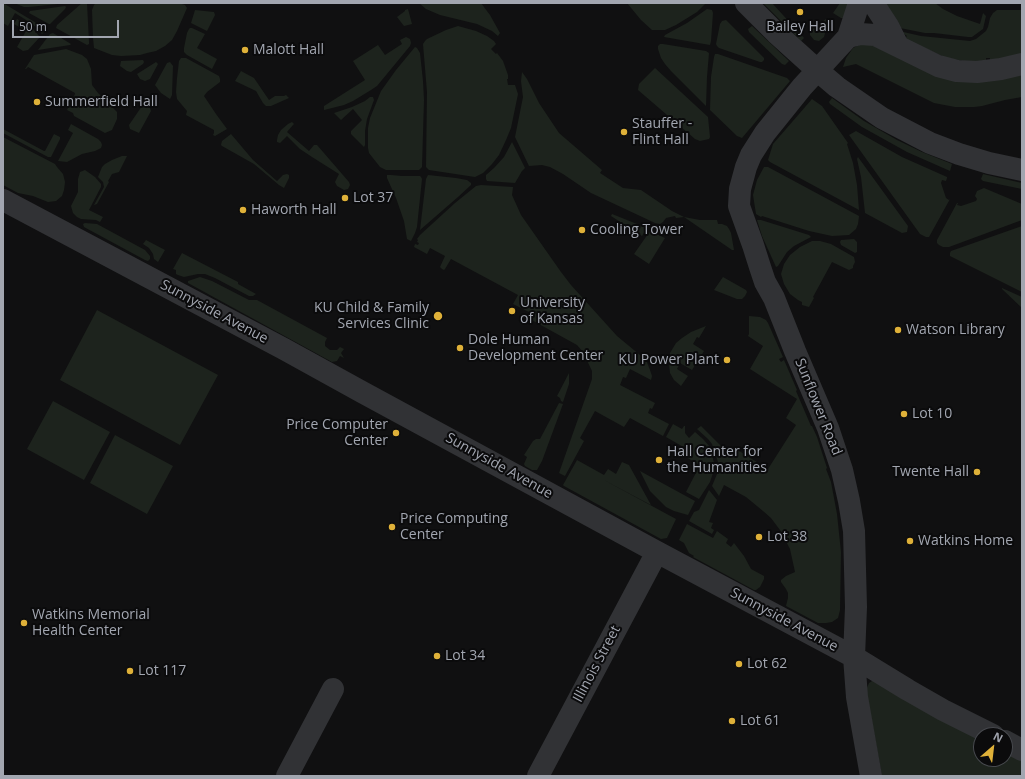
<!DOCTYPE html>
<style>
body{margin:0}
#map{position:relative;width:1025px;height:779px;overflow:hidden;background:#101011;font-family:"Open Sans",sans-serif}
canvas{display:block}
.frame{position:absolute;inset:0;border:4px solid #a2a6b0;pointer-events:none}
.north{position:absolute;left:973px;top:727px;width:40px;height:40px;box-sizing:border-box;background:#0b0b0c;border:1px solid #47494e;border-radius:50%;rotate:28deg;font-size:11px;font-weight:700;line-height:16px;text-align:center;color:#a2a6b0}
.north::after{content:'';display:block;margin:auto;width:14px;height:18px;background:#dfb139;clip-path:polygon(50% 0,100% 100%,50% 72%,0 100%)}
.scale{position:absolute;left:12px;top:20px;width:107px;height:18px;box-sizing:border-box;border:2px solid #a2a6b0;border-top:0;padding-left:5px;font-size:12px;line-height:14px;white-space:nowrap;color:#a2a6b0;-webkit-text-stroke:3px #0b0b0c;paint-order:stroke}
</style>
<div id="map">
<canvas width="1025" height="779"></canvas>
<div class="frame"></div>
<div class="north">N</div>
<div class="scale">50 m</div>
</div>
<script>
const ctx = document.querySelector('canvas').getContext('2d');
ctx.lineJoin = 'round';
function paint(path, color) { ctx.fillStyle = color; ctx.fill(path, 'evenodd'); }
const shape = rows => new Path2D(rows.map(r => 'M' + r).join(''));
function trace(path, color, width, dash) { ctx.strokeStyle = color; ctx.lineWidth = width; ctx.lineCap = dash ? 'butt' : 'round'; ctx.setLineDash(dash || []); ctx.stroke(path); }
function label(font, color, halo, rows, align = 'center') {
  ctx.font = font + ' "Open Sans",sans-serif'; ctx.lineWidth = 4; ctx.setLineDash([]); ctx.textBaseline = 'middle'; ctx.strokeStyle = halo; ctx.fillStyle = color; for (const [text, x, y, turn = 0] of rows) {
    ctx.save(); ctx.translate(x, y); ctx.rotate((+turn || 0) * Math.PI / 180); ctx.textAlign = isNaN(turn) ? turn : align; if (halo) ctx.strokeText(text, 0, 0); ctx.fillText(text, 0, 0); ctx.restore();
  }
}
const green = shape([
 [3,3,43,27,46,30,42,34,38,29,31,23,15,13,8,26,3,23],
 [14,3,67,3,29,7,24,7],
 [82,3,87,3,89,42,89,44,87,45,56,28,57,25],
 [96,3,179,3,185,5,187,8,177,31,172,40,165,46,156,51,147,53,140,55,121,56,112,55,94,48,93,38,92,10,94,5],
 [419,3,481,3,490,15,500,33,498,36,492,31,477,24,440,15,426,9],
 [627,3,706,3,697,12,676,25,665,30,652,30,641,20],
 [763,3,772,3,804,38,801,41],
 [840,3,854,3,847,18,841,18,833,13],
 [876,3,935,3,943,9,957,16,980,24,983,13,986,16,983,29,972,37,968,37,934,33,925,33,900,28],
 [65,6,66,7,65,9,50,24,49,24,29,13,30,11],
 [408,9,412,24,404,26,397,17,405,11,405,10],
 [707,9,712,10,713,13,711,41,710,45,664,37,665,35,687,23],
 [195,10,214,12,215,15,207,31,191,23],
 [997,10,1022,10,1022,56,990,61,990,58,986,58,986,62,958,63,904,39,907,36,904,34,899,31,921,36,970,41,976,39,986,31,988,27,990,18,993,13],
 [17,19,32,28,40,37,28,50,23,51,17,47,26,31,14,24],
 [826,19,828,21,824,37,819,41,814,40,810,35,810,31],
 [726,20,764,58,764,60,762,62,760,62,719,48,717,46,716,44,720,24,722,21],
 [458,26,476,31,487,36,494,41,496,44,491,49,496,54,497,53,503,61,508,75,508,79,507,79,508,85,515,85,518,94,511,128,506,140,499,155,492,164,483,173,475,177,429,170,426,167,427,92,423,44,425,41,427,39,446,30],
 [752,26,789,61,785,65,782,64,749,32,748,29],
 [190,28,192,28,205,34,197,48,217,59,212,69,187,55,184,52,184,48,187,33,189,29],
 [53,33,71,44,70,45,38,50,50,34],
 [406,37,410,39,411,43,410,46,377,86,371,90,353,101,344,105,324,110,324,106,365,80,353,61,378,45,385,55,402,44,400,40],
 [660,44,663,44,706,51,709,53,707,77,706,106,671,71,665,64,661,58,658,49,658,46],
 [866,44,1022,71,1022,97,1005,100,982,106,974,107,955,107,934,103,856,64,843,67,846,58,853,48,859,45],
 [415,47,417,48,420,53,423,81,424,100,422,167,419,170,386,170,380,167,369,153,368,148,368,128,370,118,381,91,396,70],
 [66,49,82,55,87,59,91,69,92,85,98,93,117,112,117,119,112,130,105,133,74,116,73,113,67,110,75,94,75,93,28,67,26,69,25,69,34,55],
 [715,54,718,54,787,78,790,81,742,138,737,136,710,110,711,77,714,57],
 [181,58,186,58,219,76,220,79,220,82,207,92,204,96,216,114,227,129,215,136,213,135,214,133,214,130,186,115,187,111,177,99,176,92,177,78,179,61],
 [143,60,144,62,143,64,131,72,127,71,120,66,121,61],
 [156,62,158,64,150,79,145,81,140,79,137,74],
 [170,62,173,66,172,95,170,99,161,93,155,85,167,63],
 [655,68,708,117,710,137,709,139,700,141,695,139,638,90,639,84],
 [241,71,254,78,269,100,275,96,284,96,286,95,289,98,271,106,266,106,263,103,256,91,235,81],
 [522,72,527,79,539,103,559,133,602,170,600,173,623,188,641,190,672,211,684,217,676,218,675,216,666,218,663,222,660,224,655,223,591,193,563,174,550,167,542,165,529,166,515,137,523,97,521,81],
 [370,97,373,97,374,100,367,119,365,131,365,145,364,147,351,134,351,131,362,120,353,109,341,120,334,113,352,107,365,101],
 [832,98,864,121,897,140,922,152,952,164,950,171,907,152,862,127,830,104,829,102],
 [812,99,822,106,848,143,847,144,853,163,857,185,859,210,770,162,768,160,773,144],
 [142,106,147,106,150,108,151,111,139,133,130,129,129,125],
 [292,122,294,124,293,125,287,132,309,151,314,145,317,145,349,182,350,185,348,189,344,190,337,186,335,182,339,174,312,157,300,149,287,136,280,143,277,142,277,140,278,135,281,130,288,124],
 [71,124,98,139,101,142,102,145,101,148,95,151,82,154,67,162,58,161,73,133,68,130],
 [3,129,44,151,45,151,54,134,60,137,60,139,51,157,48,157,3,133],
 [856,131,902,157,947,177,947,178,946,181,942,180,941,183,946,198,949,200,950,199,929,237,926,237,920,234,849,135],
 [231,134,253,160,277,181,283,175,287,174,289,175,289,178,284,188,279,185,254,164,222,146,221,145,222,141],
 [3,137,55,164,57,167,63,174,65,182,64,190,62,196,56,201,48,202,33,196,18,193,3,185],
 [512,142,525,168,522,171,515,183,487,181,486,179,486,175,494,168,504,157],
 [122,156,127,156,119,172,112,174,108,181,109,182,97,204,94,205,104,187,103,182,98,177,102,167,105,164,112,160],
 [858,157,908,226,907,232,902,233,865,213,861,177,857,159],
 [764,167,768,167,859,216,858,224,856,229,849,235,832,236,809,231,762,216,761,217,756,214,753,195,757,180],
 [85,170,95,177,101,184,101,187,89,210,103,217,100,222,96,220,81,219,77,217,73,213,71,206,78,192,78,179,80,172],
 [983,174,1022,183,1022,189,983,181,981,179],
 [387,175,391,175,402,176,420,176,421,177,422,179,417,227,415,233,411,241,407,239,404,221,396,198,387,178],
 [428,175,456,178,467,180,471,183,471,185,458,197,420,230,426,179],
 [481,185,513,187,512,195,521,215,561,272,571,285,617,336,646,360,650,370,652,376,651,380,630,369,626,378,623,377,620,385,655,403,652,409,650,408,648,413,669,424,663,436,630,418,624,427,595,411,580,438,584,441,565,476,559,473,592,379,592,371,583,352,577,345,528,318,531,313,513,304,518,295,451,259,445,269,444,270,442,269,440,267,445,256,430,248,427,254,414,247,415,244,418,245,419,243,417,242,418,240,417,239,420,235,455,203,476,186],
 [984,188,1022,204,1022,220,949,247,943,247,939,245,937,243,937,240,957,203,958,203,957,205,961,206,976,201,977,199,975,196,977,191],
 [612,214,647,228,642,236,611,216],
 [684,217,700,220,717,220,718,224,722,224,727,226,729,229,731,233,734,250,732,250],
 [757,220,761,220,809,235,811,237,794,246,787,252,778,266,776,267,762,236],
 [85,223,97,224,145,250,150,256,150,259,148,261,145,260,84,227,83,224],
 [1022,226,1022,292,950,256,950,253,951,251],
 [650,231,665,238,649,264,634,254],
 [854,239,857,242,857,252,855,253,841,245,840,242,841,240],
 [146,240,165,250,158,262,154,259,153,254,149,248,143,244],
 [812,241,820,241,831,244,854,257,855,262,853,266,853,268,849,270,832,262,813,297,814,298,809,307,802,305,802,302,798,300,790,294,784,284,781,274,784,264,790,255,800,247],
 [182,253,238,282,238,284,256,294,253,296,249,296,215,278,205,274,198,274,184,277,178,275,176,274,176,270,173,269],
 [200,277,212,281,249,300,257,300,327,338,325,342,325,346,330,350,337,350,340,347,344,349,341,353,344,358,340,356,337,361,332,362,188,283,188,281],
 [723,277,746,290,747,292,745,296,742,299,737,299,714,290],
 [1002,288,1022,297,1022,308,1002,289],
 [97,310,218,375,180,445,60,380],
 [749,316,760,317,766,320,768,323,783,357,779,359,781,362,784,360,797,390,796,391,811,426,812,426,817,437,827,468,826,469,831,482,837,514,841,552,840,610,838,618,832,622,826,623,818,623,786,606,788,598,788,593,786,589,781,582,781,580,786,576,795,572,790,549,780,530,771,518,763,511,746,497,724,485,719,496,712,486,717,474,718,462,712,444,708,439,697,429,701,426,730,455,736,449,768,469,796,425,786,418,797,399,750,369,763,346,748,336,749,334],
 [706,326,699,338,697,337,693,344,704,351,692,370,680,363,677,369,688,376,681,386,674,380,670,373,669,364,670,353,676,343,682,338,691,332],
 [569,373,569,384,563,402,561,401,560,398,557,396],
 [53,401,110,432,84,480,27,449],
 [559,403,563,404,542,461,537,470,532,470,525,466,524,464,527,457,524,455,533,441,536,439,540,439],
 [673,424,682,429,684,426,685,426,685,433,689,438,695,432,703,439,710,447,715,467,710,482,699,499,686,492,700,465,684,456,687,449,666,437],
 [115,435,173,466,147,514,90,483],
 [577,460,604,475,608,469,616,474,622,462,629,465,651,505,602,479,676,519,667,538,661,539,564,486,563,485],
 [640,471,695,501,688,515,674,511,666,507,650,491],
 [709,490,717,500,709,522,713,523,711,528,714,530,712,534,689,521,694,512,699,510],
 [687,524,713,538,717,531,728,539,726,543,731,547,734,543,744,556,751,569,764,576,764,579,760,587,756,590,754,590,693,557,694,556,689,553,684,543,679,540],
 [872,681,876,681,981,737,981,759,1005,759,1005,749,1022,758,1022,776,882,776,866,690,869,683]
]);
const minor = shape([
 [746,3,776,33,817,70,837,87,882,118,930,143,959,154,989,163,1022,170],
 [873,3,888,26,898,46],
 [848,37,859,3],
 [3,200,284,349,362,392,657,552,854,657,908,690,943,710,993,735],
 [1005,741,1022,750],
 [287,776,333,689],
 [538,776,657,552],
 [871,776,857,697,854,657,856,607,854,531,849,501,842,470,828,428,795,351,774,298,765,282,760,267,753,245,739,206,740,189,746,167,751,155,765,133,802,87,848,37,860,34,875,35,938,66,957,71,977,72,1001,69,1022,64]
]);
const markers = [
 [800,12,4,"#dfb139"],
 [245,50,4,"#dfb139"],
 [37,102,4,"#dfb139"],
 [624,132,4,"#dfb139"],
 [345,198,4,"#dfb139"],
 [243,210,4,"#dfb139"],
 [582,230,4,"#dfb139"],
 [512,311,4,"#dfb139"],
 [438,316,5,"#dfb139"],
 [898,330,4,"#dfb139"],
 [460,348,4,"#dfb139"],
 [727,360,4,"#dfb139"],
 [904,414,4,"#dfb139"],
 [396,433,4,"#dfb139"],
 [659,460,4,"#dfb139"],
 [977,472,4,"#dfb139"],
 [392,527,4,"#dfb139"],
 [759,537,4,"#dfb139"],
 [910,541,4,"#dfb139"],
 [24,623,4,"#dfb139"],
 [437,656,4,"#dfb139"],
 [739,664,4,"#dfb139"],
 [130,671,4,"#dfb139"],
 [732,721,4,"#dfb139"]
];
const poiNames = [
 ["Bailey Hall",800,27,"center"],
 ["Malott Hall",253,50],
 ["Summerfield Hall",45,102],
 ["Stauffer -",632,124],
 ["Flint Hall",632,140],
 ["Lot 37",353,198],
 ["Haworth Hall",251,210],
 ["Cooling Tower",590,230],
 ["University",520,303],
 ["of Kansas",520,319],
 ["KU Child & Family",429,308,"right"],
 ["Services Clinic",429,324,"right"],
 ["Watson Library",906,330],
 ["Dole Human",468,340],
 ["Development Center",468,356],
 ["KU Power Plant",719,360,"right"],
 ["Lot 10",912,414],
 ["Price Computer",388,425,"right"],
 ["Center",388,441,"right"],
 ["Hall Center for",667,452],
 ["the Humanities",667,468],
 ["Twente Hall",969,472,"right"],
 ["Price Computing",400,519],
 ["Center",400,535],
 ["Lot 38",767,537],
 ["Watkins Home",918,541],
 ["Watkins Memorial",32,615],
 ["Health Center",32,631],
 ["Lot 34",445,656],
 ["Lot 62",747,664],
 ["Lot 117",138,671],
 ["Lot 61",740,721]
];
const streetNames = [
 ["Sunnyside Avenue",214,312,28],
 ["Sunflower Road",818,407,68],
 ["Sunnyside Avenue",499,466,29],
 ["Sunnyside Avenue",784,620,28],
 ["Illinois Street",597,664,-62]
];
paint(green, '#1d231d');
trace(minor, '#313235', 22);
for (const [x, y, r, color] of markers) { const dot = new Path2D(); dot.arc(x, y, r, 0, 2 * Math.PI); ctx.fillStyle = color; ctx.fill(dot); trace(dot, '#0b0b0c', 1.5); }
label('14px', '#a2a6b0', '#0b0b0c', poiNames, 'left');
label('14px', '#a2a6b0', '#0b0b0c', streetNames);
</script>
